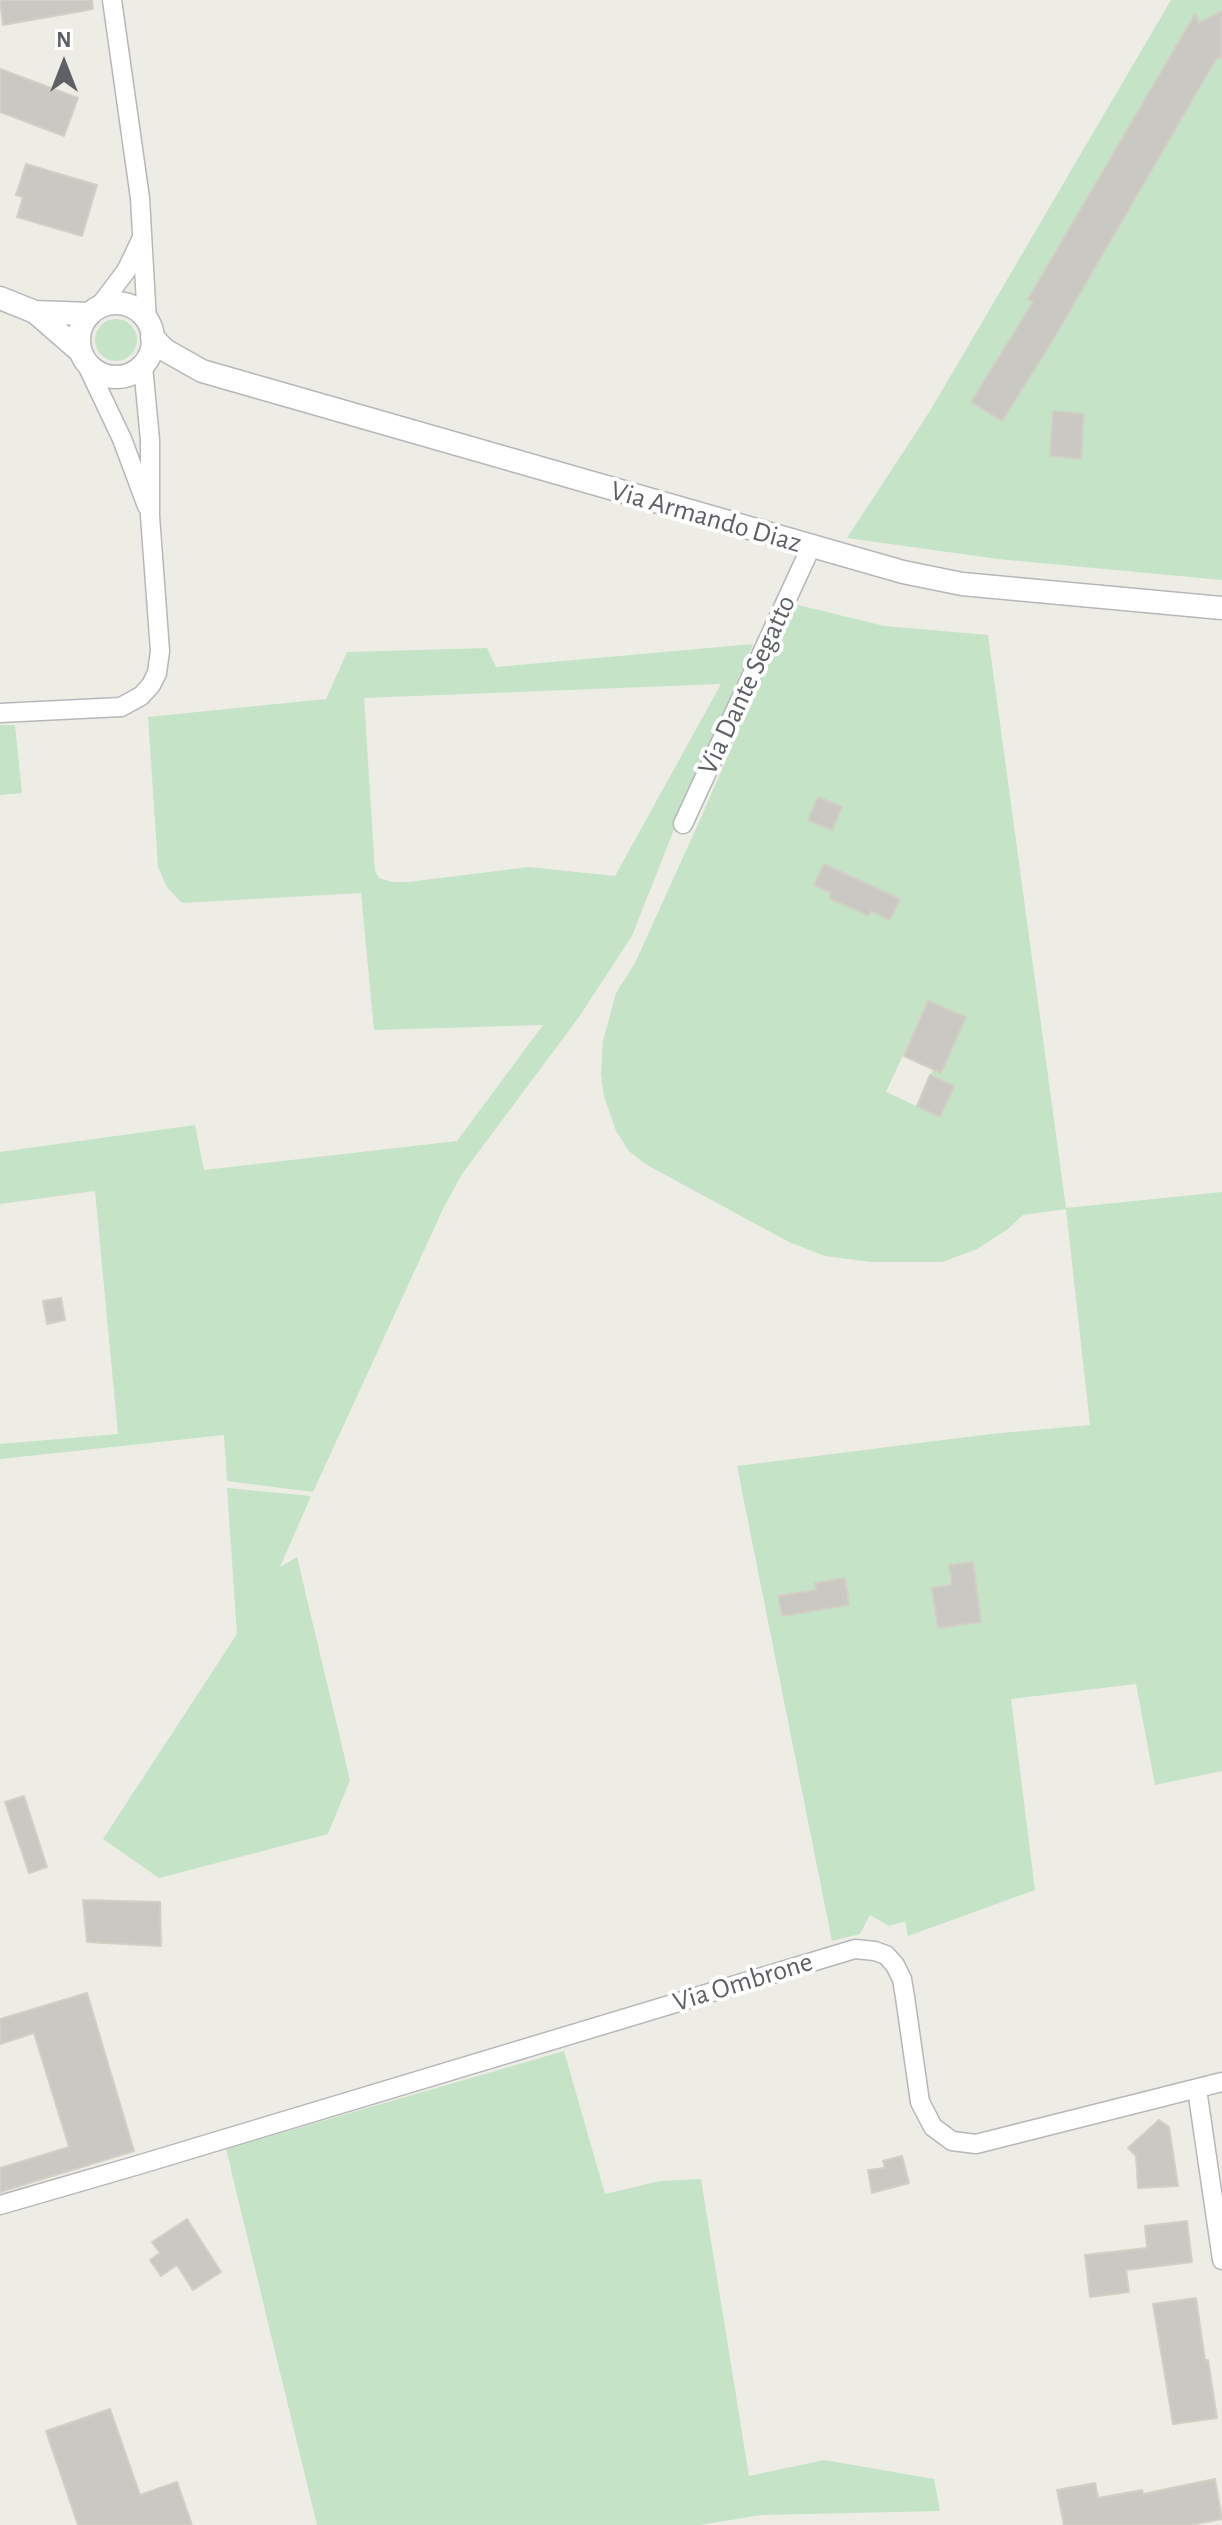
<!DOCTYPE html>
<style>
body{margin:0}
#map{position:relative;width:1222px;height:2525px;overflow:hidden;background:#eeede5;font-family:"Alegreya Sans",sans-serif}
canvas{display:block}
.north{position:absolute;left:24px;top:24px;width:80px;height:80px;-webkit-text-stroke:6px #fff;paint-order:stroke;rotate:0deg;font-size:22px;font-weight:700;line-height:32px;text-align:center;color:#5d6064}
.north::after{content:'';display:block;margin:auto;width:28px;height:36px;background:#5d6064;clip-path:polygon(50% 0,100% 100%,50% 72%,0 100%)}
</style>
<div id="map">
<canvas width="1222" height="2525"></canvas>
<div class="north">N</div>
</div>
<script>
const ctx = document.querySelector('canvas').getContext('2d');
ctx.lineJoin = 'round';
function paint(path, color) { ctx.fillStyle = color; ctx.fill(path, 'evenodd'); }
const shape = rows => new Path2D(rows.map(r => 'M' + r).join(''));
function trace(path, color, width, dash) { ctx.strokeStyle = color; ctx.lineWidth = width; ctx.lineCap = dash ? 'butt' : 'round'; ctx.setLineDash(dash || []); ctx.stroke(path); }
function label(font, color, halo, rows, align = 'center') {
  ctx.font = font + ' "Alegreya Sans",sans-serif'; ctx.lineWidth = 8; ctx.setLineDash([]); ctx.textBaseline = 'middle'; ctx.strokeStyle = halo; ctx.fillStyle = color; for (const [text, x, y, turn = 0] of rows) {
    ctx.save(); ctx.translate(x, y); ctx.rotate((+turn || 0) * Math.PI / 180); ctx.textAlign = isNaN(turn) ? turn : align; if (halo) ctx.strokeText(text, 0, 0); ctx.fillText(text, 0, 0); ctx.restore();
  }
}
const green = shape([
 [1171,0,1222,0,1222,580,998,559,847,538,930,411],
 '95 340a21 21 0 1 1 42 0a21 21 0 1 1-42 0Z',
 [794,604,884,626,988,635,1066,1208,1222,1192,1222,1771,1155,1785,1136,1684,1011,1699,1035,1890,908,1936,905,1921,889,1926,870,1915,860,1934,832,1941,737,1466,991,1434,1090,1425,1066,1209,1023,1215,1008,1229,977,1249,942,1262,871,1262,825,1256,789,1242,645,1164,629,1151,616,1131,604,1096,601,1074,603,1041,616,993,635,963,699,822],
 [818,797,842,807,832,830,808,820],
 [824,864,899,899,891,919,871,911,868,916,829,898,831,893],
 [928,1001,966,1017,930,1075,954,1086,940,1117,886,1092],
 [973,1562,981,1622,938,1628,952,1585],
 [845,1578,849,1605,781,1616,779,1596,816,1590,816,1583],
 [753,644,677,822,632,936,579,1017,462,1174,443,1209,313,1492,227,1481,224,1435,0,1459,0,1444,118,1434,95,1191,0,1204,0,1152,195,1125,204,1170,457,1141,543,1025,374,1030,361,893,182,903,167,887,158,867,148,717,326,699,347,652,487,648,496,667],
 [721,684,615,876,529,867,408,882,392,882,379,878,375,871,364,698],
 [0,725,15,725,22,793,0,795],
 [227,1488,311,1496,280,1567,297,1557,350,1780,328,1834,159,1878,103,1839,237,1634],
 [564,2051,605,2194,660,2181,701,2179,749,2476,824,2460,934,2479,940,2511,761,2515,700,2525,317,2525,226,2149]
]);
const building = shape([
 [0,0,92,0,93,9,3,25,0,0],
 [1222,11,1222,56,1216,59,1054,338,1002,421,971,402,1033,302,1028,299,1195,14,1199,23,1222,11],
 [0,69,78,98,64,136,0,112,0,69],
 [26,164,97,185,82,236,17,217,23,197,16,195,26,164],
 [1053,411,1084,414,1081,459,1050,456,1053,411],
 [818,797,842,807,832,830,808,820,818,797],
 [824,864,900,899,890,920,871,911,869,916,829,898,831,893,814,885,824,864],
 [928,1001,966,1017,941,1073,904,1056,928,1001],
 [930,1075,954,1086,940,1117,917,1106,930,1075],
 [61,1298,65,1320,47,1324,43,1301,61,1298],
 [973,1562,981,1622,938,1628,932,1588,952,1585,949,1565,973,1562],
 [845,1578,849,1605,782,1616,778,1596,816,1590,815,1583,845,1578],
 [24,1796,47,1867,29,1873,5,1802,24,1796],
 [83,1900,160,1902,161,1946,87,1942,83,1900],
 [87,1993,134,2151,0,2192,0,2168,69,2147,34,2033,0,2044,0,2019,87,1993],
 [1159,2120,1169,2127,1178,2186,1138,2188,1136,2156,1128,2148,1159,2120],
 [902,2156,909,2183,872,2193,868,2170,885,2168,883,2161,902,2156],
 [187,2219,221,2272,193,2290,177,2265,161,2276,150,2260,160,2253,152,2242,187,2219],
 [1187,2221,1192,2262,1126,2270,1129,2292,1090,2297,1085,2255,1147,2248,1145,2226,1187,2221],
 [1196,2298,1205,2360,1208,2360,1217,2418,1173,2424,1153,2304,1196,2298],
 [110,2409,140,2495,177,2482,192,2525,78,2525,46,2431,110,2409],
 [1215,2479,1222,2519,1190,2525,1064,2525,1057,2490,1095,2483,1098,2498,1142,2490,1143,2494,1215,2479]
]);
const minor = shape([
 [112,0,140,198,147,321],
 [98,308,126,271,141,240],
 [85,361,122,439,147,506],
 [0,713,121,707,141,696,151,685,157,673,160,651,150,516,150,440,143,366],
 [683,824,811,547],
 [1197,2089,1222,2260],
 [0,2205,138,2165,855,1949,875,1951,886,1955,895,1965,902,1979,905,1997,920,2102,933,2127,952,2141,976,2144,1222,2082]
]);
const tertiary = shape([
 [0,298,35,312,90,314],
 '79 340a37 37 0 1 1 74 0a37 37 0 1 1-74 0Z',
 [35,312,81,352],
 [152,337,165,350,202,371,903,572,962,584,1222,608]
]);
const streetNames = [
 ["Via Armando Diaz",706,517,16],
 ["Via Dante Segatto",747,685,-65],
 ["Via Ombrone",743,1982,-17]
];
paint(green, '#c4e3c7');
paint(building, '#cac8c2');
trace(building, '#d2cfc4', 2);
trace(minor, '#b6b7bb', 21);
trace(tertiary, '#b6b7bb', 25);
trace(minor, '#fff', 18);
trace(tertiary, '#fff', 22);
label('28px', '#5d6064', '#fff', streetNames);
</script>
